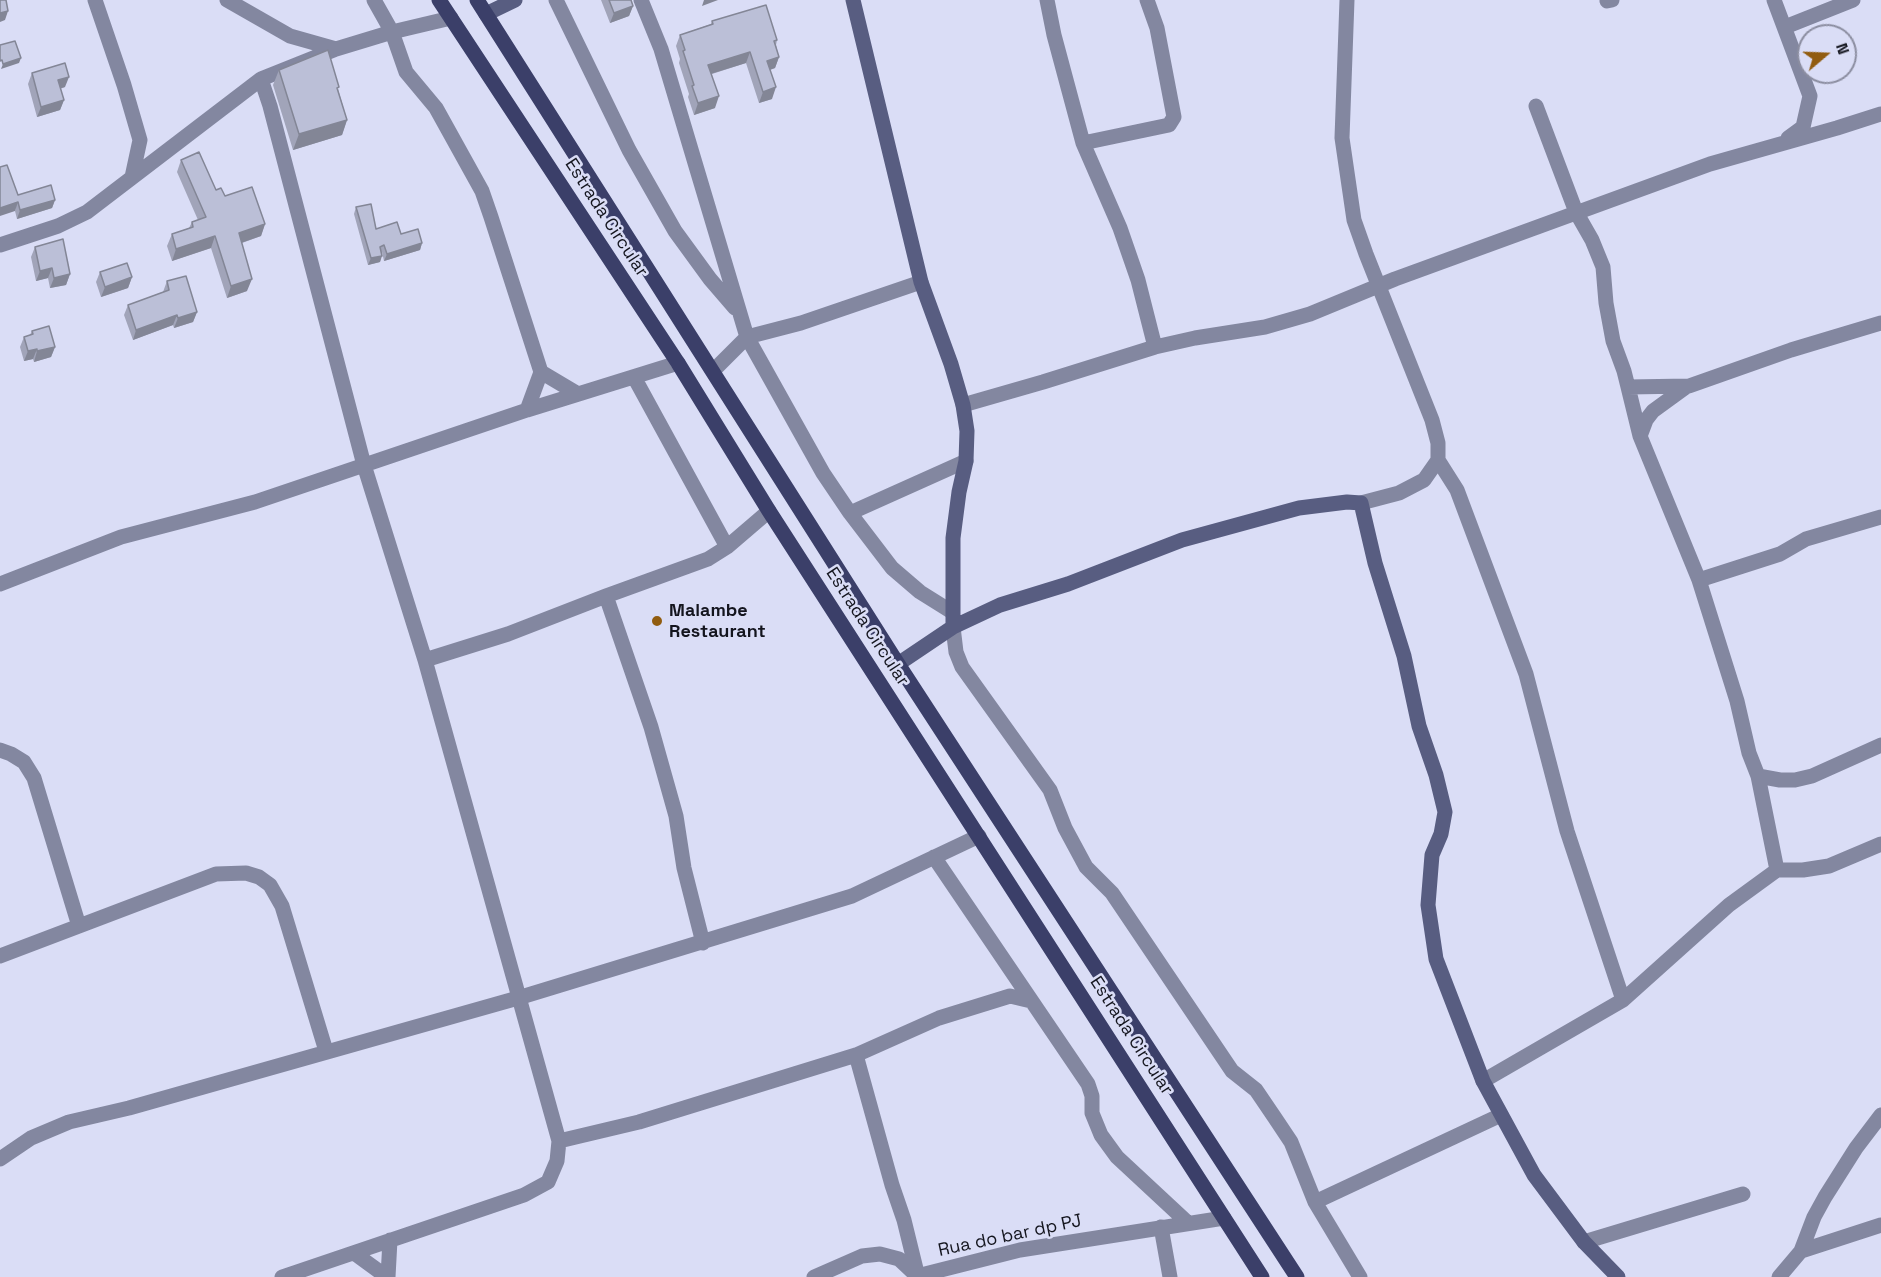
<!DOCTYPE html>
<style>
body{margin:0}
#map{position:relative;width:1881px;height:1277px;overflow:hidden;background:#daddf6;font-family:"Space Grotesk",sans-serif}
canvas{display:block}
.north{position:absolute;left:1797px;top:24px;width:60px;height:60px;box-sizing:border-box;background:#daddf6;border:2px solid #8b8da0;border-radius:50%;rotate:71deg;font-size:16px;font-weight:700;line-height:24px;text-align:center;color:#14151e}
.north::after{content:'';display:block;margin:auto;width:21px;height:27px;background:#915c10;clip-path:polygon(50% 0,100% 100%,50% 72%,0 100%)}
</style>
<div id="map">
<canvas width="1881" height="1277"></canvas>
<div class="north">N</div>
</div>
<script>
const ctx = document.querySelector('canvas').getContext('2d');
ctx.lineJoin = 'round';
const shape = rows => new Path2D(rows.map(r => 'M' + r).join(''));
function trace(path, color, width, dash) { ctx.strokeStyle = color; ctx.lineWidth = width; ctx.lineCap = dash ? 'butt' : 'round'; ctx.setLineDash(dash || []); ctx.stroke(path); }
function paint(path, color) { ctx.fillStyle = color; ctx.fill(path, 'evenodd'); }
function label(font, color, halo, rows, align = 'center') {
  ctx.font = font + ' "Space Grotesk",sans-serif'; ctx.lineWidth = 5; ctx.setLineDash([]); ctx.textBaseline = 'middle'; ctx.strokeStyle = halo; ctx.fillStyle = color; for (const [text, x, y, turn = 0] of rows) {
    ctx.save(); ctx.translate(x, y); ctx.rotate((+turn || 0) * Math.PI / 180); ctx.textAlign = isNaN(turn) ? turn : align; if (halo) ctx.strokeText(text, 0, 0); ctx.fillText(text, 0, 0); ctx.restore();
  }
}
const street = shape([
 [95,0,124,85,140,140,132,177],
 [227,0,290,36,336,49,392,32,374,0],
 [556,0,629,150,675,231,710,279,735,308],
 [641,0,661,49,747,337,823,473,850,513,892,568,920,592,952,612],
 [1047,0,1054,35,1083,143,1120,228,1138,280,1155,347],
 [1347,0,1342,138,1354,220,1366,254,1432,420,1438,443,1438,460,1424,480,1399,493,1361,503],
 [1774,0,1810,96,1803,127,1788,138],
 [1607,1,1612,0],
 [451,18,392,32,406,72,436,108,482,191,491,217,541,372,527,410],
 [1785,27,1853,0],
 [1536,106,1576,212,1592,240,1603,267,1606,303,1613,341,1624,371,1628,387],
 [1083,143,1169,125,1174,117,1157,28,1147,0],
 [0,245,58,226,87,212,261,79],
 [1881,323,1791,350,1689,386,1628,387,1640,436,1699,580,1737,701,1749,753,1758,776,1780,780,1795,780,1812,776,1881,745],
 [713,371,747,337,801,323,921,282],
 [541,372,578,394],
 [634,377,727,547],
 [963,405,1043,382,1155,347,1195,338,1265,327,1310,314,1395,279,1710,164,1837,128,1881,114],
 [1640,436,1646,420,1653,411,1686,387],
 [1438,460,1457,490,1526,674,1567,831,1623,1000],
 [850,513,966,461],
 [1699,580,1780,554,1806,539,1881,517],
 [0,584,121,537,255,502,527,410,678,363],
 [606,596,651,727,676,816,684,868,703,943],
 [953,627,956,652,962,667,1050,790,1065,828,1086,867,1112,893,1232,1071,1256,1090,1275,1118,1291,1142,1315,1202,1360,1277],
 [425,660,508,634,606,596,708,559,727,547,769,511],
 [0,750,11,754,24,762,34,778,79,926],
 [1758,776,1777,870],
 [934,857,1088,1084,1092,1096,1092,1113,1101,1135,1117,1157,1188,1223],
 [0,956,216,874,246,873,259,877,270,885,282,906,326,1051],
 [856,1055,892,1185,904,1220,918,1277],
 [1483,1081,1623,1000,1729,905,1777,870,1803,870,1829,866,1881,844],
 [559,1141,639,1122,856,1055,939,1018,1010,996,1031,1001],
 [0,1159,31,1138,69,1122,129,1108,518,998,852,896,979,836],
 [1315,1202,1501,1115],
 [1161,1227,1170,1277],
 [1584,1242,1743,1194],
 [1801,1251,1881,1225],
 [354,1253,387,1277],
 [282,1277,524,1195,548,1182,557,1161,559,1141,425,660,364,465,270,106,261,79,336,49],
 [388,1277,390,1240],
 [814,1277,862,1256,880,1254,899,1259,917,1276,1020,1250,1224,1218],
 [1779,1277,1801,1251,1814,1217,1825,1197,1856,1148,1881,1115]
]);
const secondary = shape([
 [853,0,921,282,951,364,963,405,967,431,966,461,959,492,953,538,953,627],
 [486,14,515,0],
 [898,664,953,627,1000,605,1068,584,1182,540,1299,508,1347,502,1361,503,1375,563,1404,656,1419,726,1436,775,1445,812,1441,834,1432,855,1428,905,1436,959,1483,1081,1534,1175,1584,1242,1618,1277]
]);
const primary = shape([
 [439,0,678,363,769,511,1262,1277],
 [477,0,898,664,1297,1277]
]);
const wall = shape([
 [601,0,631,0,633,6,629,16,610,23],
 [712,21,777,40,776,45,779,57,775,68,770,70,772,99,759,103,746,63,712,74,715,108,694,115,688,97,689,94,679,63,680,59,676,46,680,35,711,24],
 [279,70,338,89,347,120,342,135,293,150,273,85],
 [32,73,65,87,60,89,64,100,60,110,37,117,28,84],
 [181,160,216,190,265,224,261,236,242,243,247,291,227,298,211,248,172,261,167,246,172,234,189,228,192,222,198,220,177,172],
 [18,195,55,200,52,208,17,219,15,211],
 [356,207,376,229,401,234,422,243,420,250,384,261,382,252,380,262,368,265,354,214],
 [35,247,70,274,66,285,50,288,48,278,36,281,31,257],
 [100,272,132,277,128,288,101,297,96,282],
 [167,281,197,312,193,322,174,328,173,325,133,340,124,315,128,305,163,292],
 [32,331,55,347,51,357,34,362,33,359,24,361,20,347,24,337,30,335]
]);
const shadedWall = shape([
 [704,0,718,0,702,6],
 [633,6,629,16,610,23,614,13],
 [8,11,5,20,0,22,0,13],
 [750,52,746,63,704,76,708,65],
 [779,57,775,68,763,72,767,61],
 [21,58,19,63,1,69,3,64],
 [69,77,65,87,54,90,58,80],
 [776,87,772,99,759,103,763,92],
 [719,96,715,108,694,115,698,103],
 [64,100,60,110,37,117,41,107],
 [347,120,342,135,293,150,299,134],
 [55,200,52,208,17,219,20,210],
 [18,202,15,211,0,216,0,208],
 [265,224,261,236,235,245,239,233],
 [215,236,211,248,172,261,176,249],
 [422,243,420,250,384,261,387,254],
 [382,256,380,262,368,265,371,258],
 [52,268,48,278,36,281,40,271],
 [70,274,66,285,50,288,54,278],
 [132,277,128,288,101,297,105,287],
 [252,279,247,291,227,298,231,286],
 [197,312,193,322,174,328,178,318],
 [177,315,173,325,133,340,136,330],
 [55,347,51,357,34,362,37,351],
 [37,349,33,359,24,361,28,351]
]);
const building = shape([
 [0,0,6,0,8,11,0,13,0,0],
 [609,0,631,0,633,6,614,13,609,0],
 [766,5,777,40,774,41,779,57,767,61,776,87,763,92,750,52,708,65,719,96,698,103,692,86,694,85,683,51,685,50,680,35,713,24,712,21,766,5],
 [15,41,21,58,3,64,2,60,0,61,0,45,15,41],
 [328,50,339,87,337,88,347,120,299,134,279,70,328,50],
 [65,63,69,77,58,80,64,100,41,107,32,73,65,63],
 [199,152,216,190,221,188,225,196,252,187,265,224,239,233,252,279,231,286,215,236,176,249,172,234,193,227,192,222,206,217,181,160,199,152],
 [7,165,18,195,51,185,55,200,20,210,18,202,0,208,0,167,7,165],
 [371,204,376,229,397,222,401,234,418,229,422,243,387,254,384,245,380,247,382,256,371,258,356,207,371,204],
 [63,239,70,274,54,278,52,268,40,271,35,247,63,239],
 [127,263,132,277,105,287,100,272,127,263],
 [186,276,197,312,178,318,177,315,136,330,128,305,169,290,167,281,186,276],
 [49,326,55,347,37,351,37,349,28,351,24,337,33,334,32,331,49,326]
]);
const markers = [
 [657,621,6,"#915c10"]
];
const streetNames = [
 ["Estrada Circular",606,218,57],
 ["Estrada Circular",867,627,57],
 ["Estrada Circular",1131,1036,57],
 ["Rua do bar dp PJ",1010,1236,-12]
];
const poiNames = [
 ["Malambe",669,611],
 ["Restaurant",669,632]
];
trace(street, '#8387a0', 15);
trace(secondary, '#585d81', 15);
trace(primary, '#3b3f69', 15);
paint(wall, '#a1a4b9');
paint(shadedWall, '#838696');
paint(building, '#bbbfd7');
trace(building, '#838696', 1.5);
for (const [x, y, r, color] of markers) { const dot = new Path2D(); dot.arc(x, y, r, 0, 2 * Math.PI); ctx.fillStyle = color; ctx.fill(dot); trace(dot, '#daddf6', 2); }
label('18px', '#14151e', '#daddf6', streetNames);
label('bold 18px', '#14151e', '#daddf6', poiNames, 'left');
</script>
